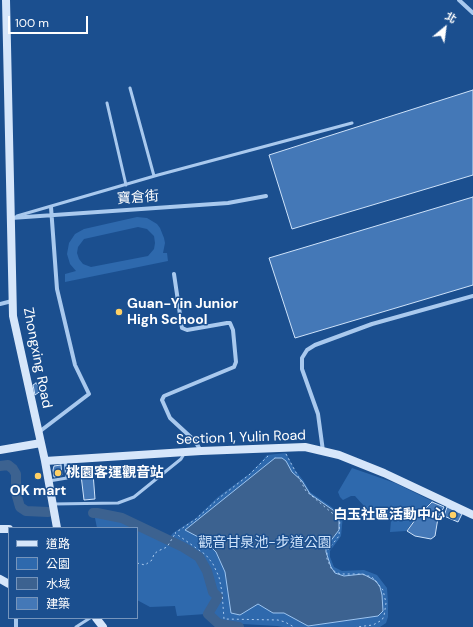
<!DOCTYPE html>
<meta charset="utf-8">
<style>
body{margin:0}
#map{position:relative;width:473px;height:627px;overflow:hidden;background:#1b4f8f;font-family:"DM Sans","Noto Sans TC",sans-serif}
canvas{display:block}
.legend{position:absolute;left:8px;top:527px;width:130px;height:92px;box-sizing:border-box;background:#1b4f8f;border:1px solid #7695bc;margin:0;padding:5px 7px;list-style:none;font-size:12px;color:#fff}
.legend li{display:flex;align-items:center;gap:8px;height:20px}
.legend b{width:20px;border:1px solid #7695bc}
.north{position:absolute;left:425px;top:8px;width:40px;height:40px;-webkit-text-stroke:3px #1b4f8f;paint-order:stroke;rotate:29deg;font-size:11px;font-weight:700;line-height:16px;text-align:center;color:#fff}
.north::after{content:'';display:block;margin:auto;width:14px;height:18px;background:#fff;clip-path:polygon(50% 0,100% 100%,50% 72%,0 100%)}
.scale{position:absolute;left:8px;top:16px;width:80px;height:18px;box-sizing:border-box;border:2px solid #fff;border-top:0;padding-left:5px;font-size:12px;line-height:14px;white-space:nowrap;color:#fff;-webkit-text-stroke:3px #1b4f8f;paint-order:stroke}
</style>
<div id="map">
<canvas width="473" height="627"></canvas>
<ul class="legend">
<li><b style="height:5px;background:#d6e6fa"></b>道路</li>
<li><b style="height:11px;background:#2e69ad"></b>公園</li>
<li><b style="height:11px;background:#3c6290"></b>水域</li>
<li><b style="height:11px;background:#4478b7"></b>建築</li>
</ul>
<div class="north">北</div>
<div class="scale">100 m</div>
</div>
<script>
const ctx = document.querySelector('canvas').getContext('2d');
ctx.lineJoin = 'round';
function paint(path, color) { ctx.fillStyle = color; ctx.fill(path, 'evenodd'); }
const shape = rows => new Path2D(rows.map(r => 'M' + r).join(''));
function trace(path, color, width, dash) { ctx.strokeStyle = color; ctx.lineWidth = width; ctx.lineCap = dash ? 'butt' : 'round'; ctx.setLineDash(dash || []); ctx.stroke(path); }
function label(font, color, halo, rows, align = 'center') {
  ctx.font = font + ' "DM Sans","Noto Sans TC",sans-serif'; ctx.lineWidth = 3; ctx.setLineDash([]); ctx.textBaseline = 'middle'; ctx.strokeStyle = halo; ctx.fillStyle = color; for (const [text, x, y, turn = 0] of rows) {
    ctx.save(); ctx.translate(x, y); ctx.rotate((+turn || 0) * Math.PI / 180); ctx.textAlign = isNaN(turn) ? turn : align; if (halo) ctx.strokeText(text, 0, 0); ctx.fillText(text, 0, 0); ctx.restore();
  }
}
const green = shape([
 [137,217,147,218,157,224,160,228,164,238,165,243,163,253,167,253,168,261,65,282,65,274,76,271,70,264,67,254,69,243,75,234,84,229],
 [138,227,147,229,154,236,155,243,154,249,148,256,91,267,83,264,79,259,77,253,78,247,84,239],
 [286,453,295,470,303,480,310,492,343,515,341,536,330,551,330,557,334,567,342,571,364,570,377,575,387,588,388,603,388,617,386,623,380,627,283,627,277,626,225,623,218,626,206,615,206,614,177,616,175,606,150,607,137,600,137,528,97,528,94,513,122,518,168,540,173,533,196,518,218,497,249,474,261,462,267,455],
 [352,468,395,483,432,501,417,516,406,531,390,532,391,520,383,517,373,518,364,506,355,496,351,496,343,500,340,497,338,492]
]);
const water = shape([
 [275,458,282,458,286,461,292,472,302,481,310,494,333,510,339,518,339,530,326,547,326,552,331,567,335,573,344,576,363,574,376,581,380,587,382,595,383,611,378,616,308,626,284,613,273,613,258,604,240,615,231,613,225,572,216,552,204,540,185,530,275,458]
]);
const river = shape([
 [0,466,8,465,13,469,16,474,16,493,20,507,26,511,48,512],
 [93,513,97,513,122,518,183,547,199,557,207,571,213,592,218,597,208,614,219,624,239,627]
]);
const building = shape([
 [473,90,473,175,292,229,269,155,473,90],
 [473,197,473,285,295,338,269,258,473,197],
 [36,383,38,386,39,384,42,390,35,395,33,385,36,383],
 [61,465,62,475,54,477,53,470,54,466,61,465],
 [93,473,95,499,84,500,81,475,93,473],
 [432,502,444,507,438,518,435,536,431,539,415,536,407,531,418,516,432,502],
 [447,507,462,514,458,522,444,516,447,507]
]);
const path = shape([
 [286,454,306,491,332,513,340,517,339,536,327,551,327,559,332,570,340,574,361,574,372,577,383,590,386,603,384,616,382,620,373,625,356,627],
 [268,456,249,475,219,498,196,519,175,533,206,555,213,564,219,577,222,592,224,619,278,620,285,622,294,627],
 [137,563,145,565,152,560,154,554,158,551,167,547,175,534]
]);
const lane = shape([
 [130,88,154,176],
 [107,103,126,185],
 [17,216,158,175,352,123],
 [49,481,67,478,65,461],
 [53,504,118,503,134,497,181,459,184,454],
 [76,627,90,618]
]);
const street = shape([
 [459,0,473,13],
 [11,218,228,203,266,196],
 [174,274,182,328,187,330,227,323,230,323,233,330,236,362,234,367,164,396,162,400,170,418,195,441,201,451],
 [0,304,12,301],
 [39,432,89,394,75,365,57,289,51,207],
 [323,451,318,414,302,369,302,358,307,350,315,345,372,324,473,296],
 [16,627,16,618]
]);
const secondary = shape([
 [6,0,13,316,45,461,57,528],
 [0,450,41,443],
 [45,461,201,451,305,447,339,455,384,473,473,515],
 [0,529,9,529],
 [0,579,9,584],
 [96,618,103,627]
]);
const markers = [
 [119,312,4,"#ffd166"],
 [58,473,4,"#ffd166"],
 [38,476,4,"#ffd166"],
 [453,515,4,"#ffd166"]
];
const streetNames = [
 ["寶倉街",138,198,-4],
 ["Zhongxing Road",37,358,79],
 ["Section 1, Yulin Road",241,438,-2]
];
const poiNames = [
 ["Guan-Yin Junior",127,304],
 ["High School",127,320],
 ["桃園客運觀音站",66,473],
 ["OK mart",38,491,"center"],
 ["白玉社區活動中心",445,515,"right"]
];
const parkNames = [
 ["觀音甘泉池-步道公園",265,543]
];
paint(green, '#2e69ad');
paint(water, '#3c6290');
trace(water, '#9cc4f0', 1);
trace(river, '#3c6290', 10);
paint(building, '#4478b7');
trace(building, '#cfe3fa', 1);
trace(path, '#a9c9ee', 1, [2, 3]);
trace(lane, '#a9c9ee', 3);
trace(street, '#a9c9ee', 4);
trace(secondary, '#d6e6fa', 8);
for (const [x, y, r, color] of markers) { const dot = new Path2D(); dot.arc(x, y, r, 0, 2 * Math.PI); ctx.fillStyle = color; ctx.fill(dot); trace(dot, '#1b4f8f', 1.5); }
label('14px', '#fff', '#1b4f8f', streetNames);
label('bold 14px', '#fff', '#1b4f8f', poiNames, 'left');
label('14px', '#cfe3fa', '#1b4f8f', parkNames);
</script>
